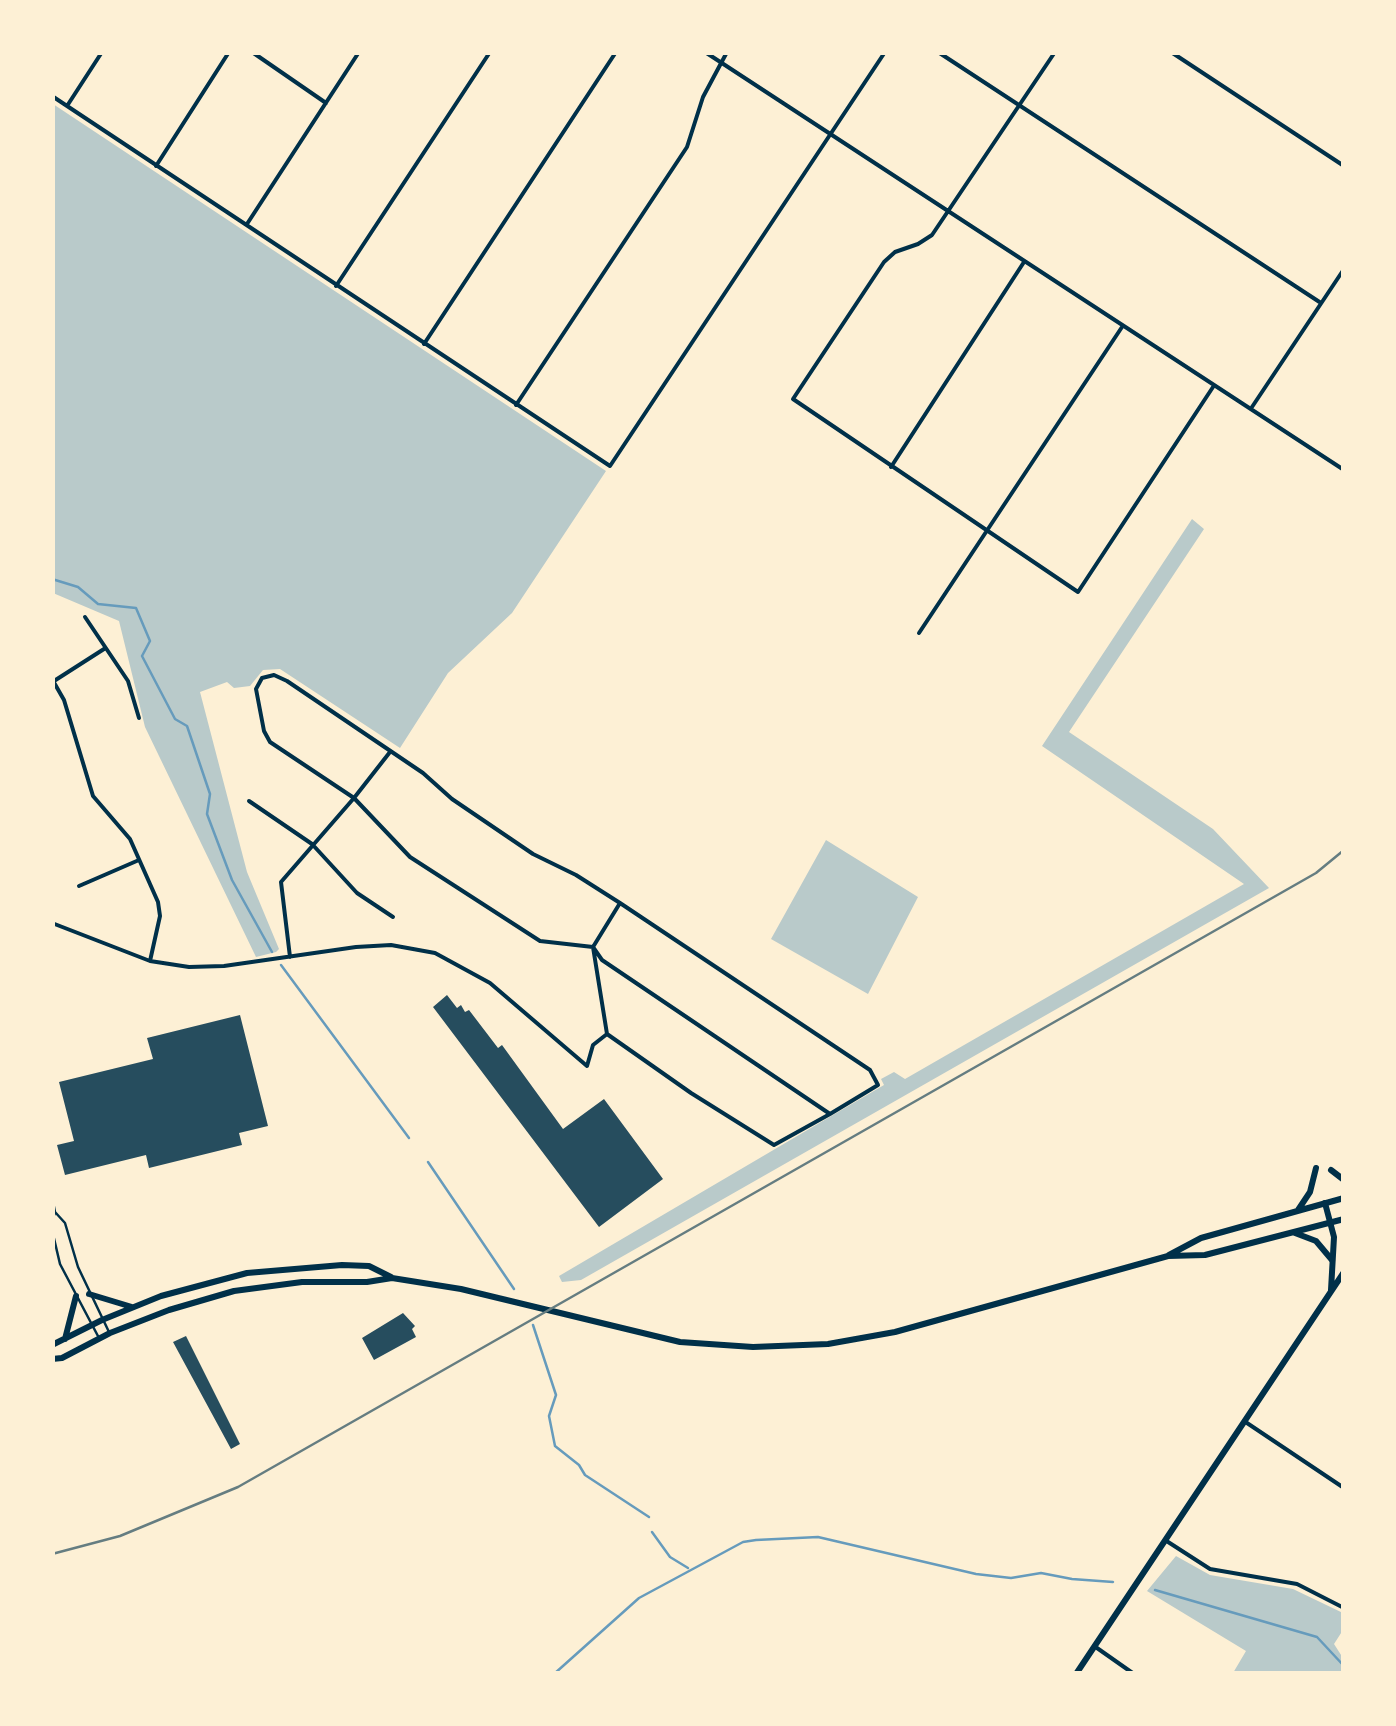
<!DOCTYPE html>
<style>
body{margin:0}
#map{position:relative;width:1396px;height:1726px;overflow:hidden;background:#fdf0d5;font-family:Barlow,sans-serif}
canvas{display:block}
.frame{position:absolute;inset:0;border:55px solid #fdf0d5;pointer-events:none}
</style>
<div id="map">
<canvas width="1396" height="1726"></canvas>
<div class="frame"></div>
</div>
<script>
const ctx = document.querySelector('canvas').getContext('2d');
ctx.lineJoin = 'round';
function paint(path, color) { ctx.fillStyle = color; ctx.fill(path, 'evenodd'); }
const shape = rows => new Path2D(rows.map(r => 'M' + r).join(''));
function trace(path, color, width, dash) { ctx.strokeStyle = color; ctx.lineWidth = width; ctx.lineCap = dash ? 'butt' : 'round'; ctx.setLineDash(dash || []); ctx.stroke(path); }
const green = shape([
 [53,104,606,471,512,613,448,673,400,748,280,669,263,670,250,686,234,688,227,682,200,692,247,872,279,949,276,952,256,957,145,727,119,621,53,593],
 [1192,519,1204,529,1069,732,1213,829,1269,888,581,1280,562,1282,559,1276,884,1085,881,1079,894,1072,905,1079,1244,884,1042,746],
 [826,840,918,897,868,994,771,939],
 [1176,1556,1210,1575,1293,1589,1343,1613,1343,1630,1334,1644,1343,1658,1343,1673,1233,1673,1246,1651,1147,1591]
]);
const stream = shape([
 [52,579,78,587,98,604,136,608,150,641,142,656,175,719,187,726,210,794,207,814,232,880,272,952],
 [281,965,409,1138],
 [428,1162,514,1289],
 [533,1325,556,1395,549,1416,555,1446,579,1465,585,1475,649,1517],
 [652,1532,670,1557,688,1568],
 [1155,1590,1317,1637,1344,1666],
 [554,1674,639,1598,743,1542,756,1540,818,1537,976,1574,1011,1578,1041,1573,1072,1579,1113,1582]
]);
const building = shape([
 [447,995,457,1008,461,1005,465,1012,469,1010,498,1048,502,1045,563,1129,604,1099,663,1179,599,1227,433,1007],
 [240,1015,268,1126,239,1133,242,1145,149,1168,146,1155,65,1175,57,1145,74,1141,59,1082,153,1059,147,1038],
 [403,1313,415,1326,412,1329,416,1337,374,1360,362,1338],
 [186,1336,240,1444,231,1449,173,1342]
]);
const service = shape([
 [52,1197,55,1212,52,1222],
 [55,1212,65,1223,78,1267,109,1332],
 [52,1230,60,1264,99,1338]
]);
const minor = shape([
 [252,52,326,103],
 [705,52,1344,470],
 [938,52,1321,303],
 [1055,52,932,235,918,244,895,252,884,262,793,399,1078,592,1213,387],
 [1171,52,1344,166],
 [52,96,610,466,885,52],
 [67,106,102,52],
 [156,166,229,52],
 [247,224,359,52],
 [336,286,490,52],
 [424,344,616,52],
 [516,405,687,147,703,97,727,52],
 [1252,407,1344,269],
 [891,467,1024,262],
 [85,617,128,681,139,718],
 [919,633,1122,327],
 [52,679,64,700,93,796,130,839,158,902,160,916,150,961],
 [54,681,104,649],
 [249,801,312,844,357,893,393,917],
 [79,886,139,860],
 [620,903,593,947,607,1034,691,1093,774,1145,830,1114,878,1085,870,1070,620,903,576,875,533,854,452,799,423,773,287,681,274,675,262,678,256,689,264,731,270,742,354,798,410,857,540,941,593,947,602,960,830,1114],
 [52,923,150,961,189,967,224,966,356,947,391,945,435,953,490,983,587,1066,593,1045,607,1034],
 [290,957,281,882,354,798,390,752],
 [1244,1421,1344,1488],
 [1165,1540,1210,1569,1297,1584,1344,1608],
 [1097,1648,1134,1674]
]);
const secondary = shape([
 [1325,1203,1334,1237,1331,1290],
 [1076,1674,1344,1272]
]);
const primary = shape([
 [1331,1170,1344,1180],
 [1298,1210,1310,1192,1316,1168],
 [1295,1233,1316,1241,1332,1260],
 [1169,1255,1201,1238,1344,1198],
 [1343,1274,1344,1273],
 [89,1294,132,1307],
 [65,1339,76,1296],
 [52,1345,102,1320,161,1296,247,1273,342,1265,369,1266,391,1277],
 [52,1359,62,1358,110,1333,169,1310,234,1291,302,1282,367,1282,392,1278,461,1289,680,1342,753,1347,828,1344,895,1332,1168,1256,1205,1255,1344,1219]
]);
const rail = shape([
 [52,1554,120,1536,238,1487,1316,873,1344,850]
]);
paint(green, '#b9caca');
trace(stream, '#669bbc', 2.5);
paint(building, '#264d5e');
trace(service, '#003049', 2.5);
trace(minor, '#003049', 4);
trace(secondary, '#003049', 6);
trace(primary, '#003049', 6);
trace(rail, '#657d81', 2.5);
</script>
